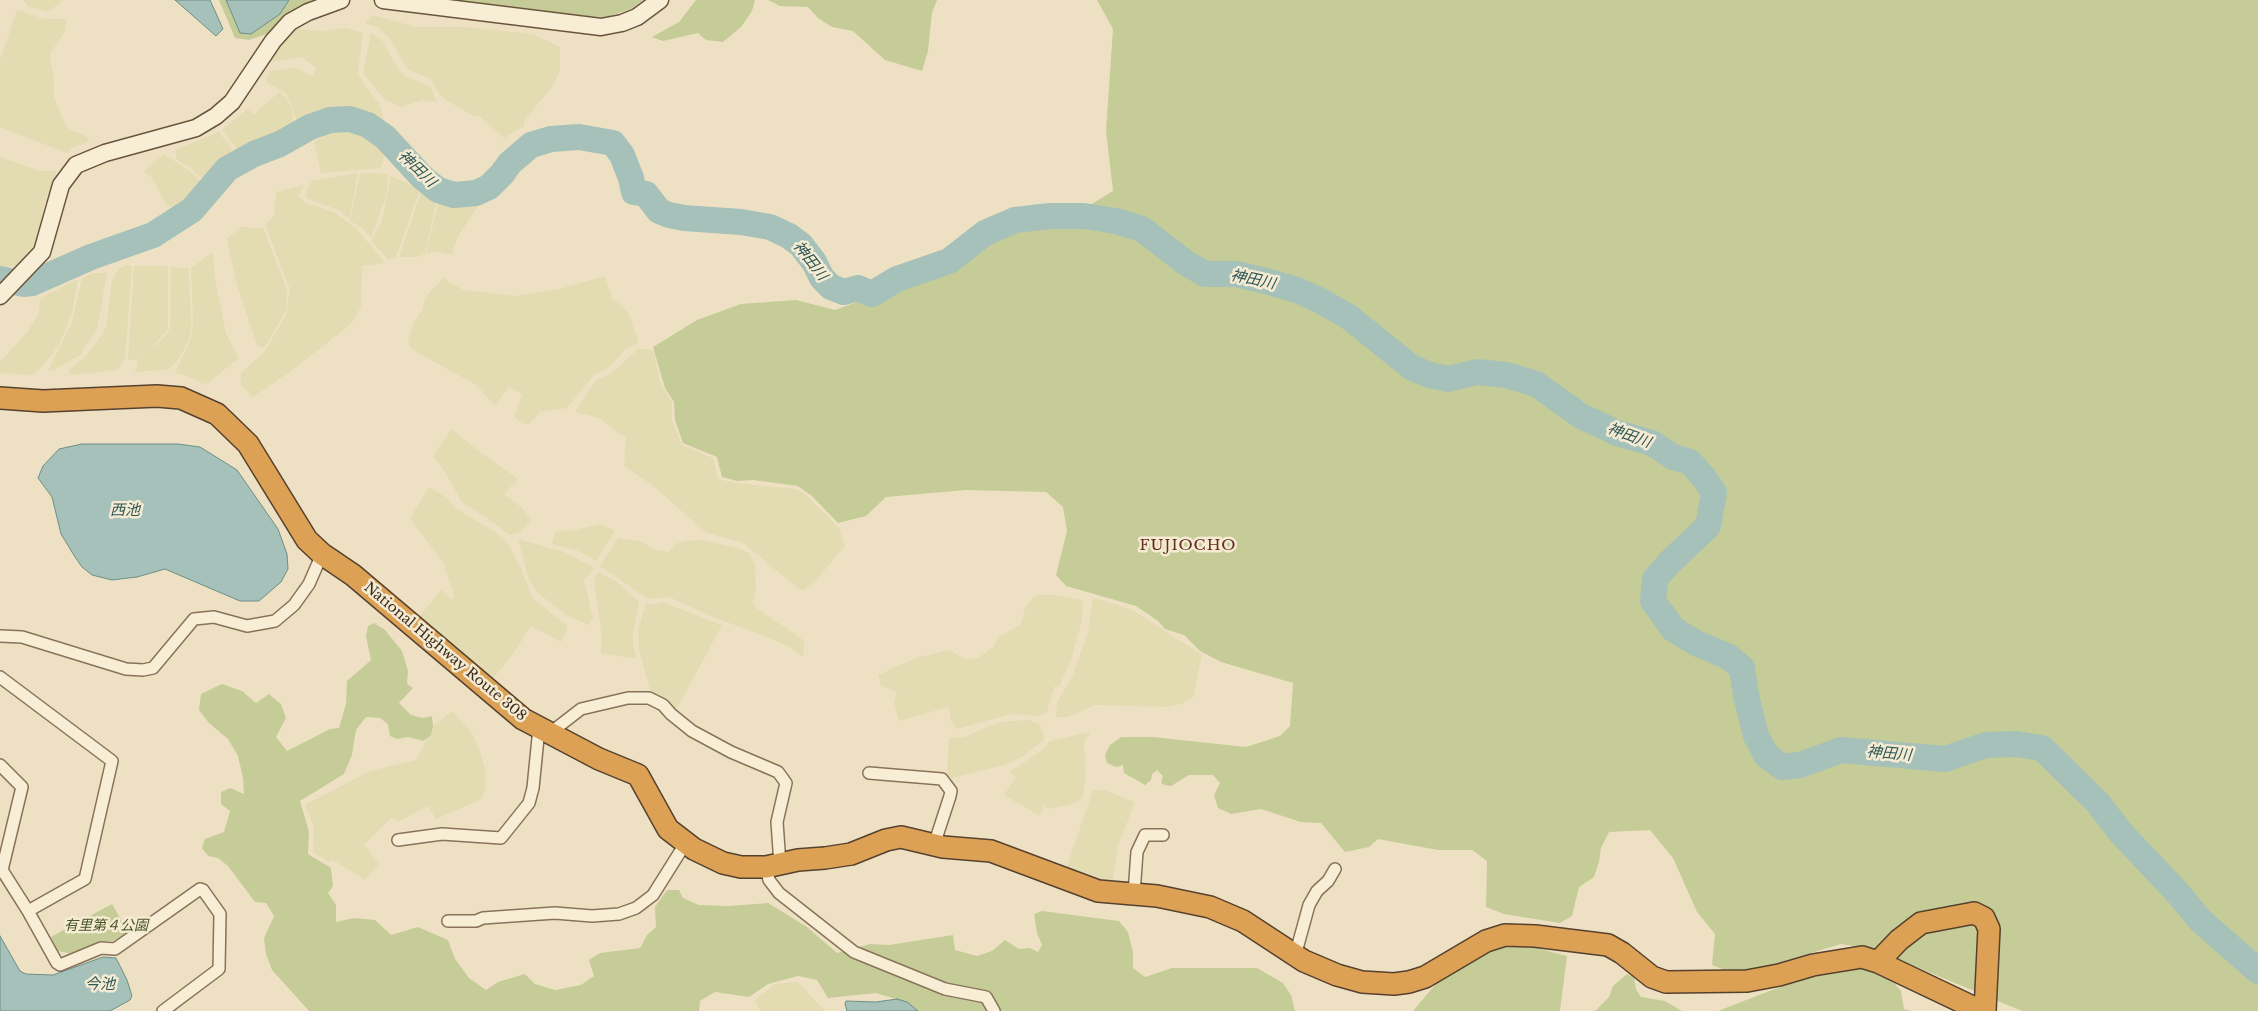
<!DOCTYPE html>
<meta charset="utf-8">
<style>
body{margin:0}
canvas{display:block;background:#eee1c3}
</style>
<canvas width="2258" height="1011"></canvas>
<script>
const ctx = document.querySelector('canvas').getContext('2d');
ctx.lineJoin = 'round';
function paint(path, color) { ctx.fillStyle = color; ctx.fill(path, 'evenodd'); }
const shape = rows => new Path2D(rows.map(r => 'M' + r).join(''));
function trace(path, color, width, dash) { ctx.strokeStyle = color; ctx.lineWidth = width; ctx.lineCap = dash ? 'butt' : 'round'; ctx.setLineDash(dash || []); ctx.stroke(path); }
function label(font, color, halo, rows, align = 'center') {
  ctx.font = font + ' "Libre Baskerville","Noto Sans JP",serif'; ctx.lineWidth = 5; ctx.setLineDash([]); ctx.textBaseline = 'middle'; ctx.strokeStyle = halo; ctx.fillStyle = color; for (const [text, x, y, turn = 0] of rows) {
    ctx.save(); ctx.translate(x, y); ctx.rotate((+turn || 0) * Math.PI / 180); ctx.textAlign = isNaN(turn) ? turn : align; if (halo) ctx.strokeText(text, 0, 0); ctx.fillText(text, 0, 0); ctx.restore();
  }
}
const farmland = shape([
 [23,0,64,0,48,12,28,6],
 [17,10,44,19,66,19,65,32,51,52,50,61,54,78,54,96,64,123,71,130,85,135,90,141,72,148,67,153,0,127,0,60],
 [372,15,416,27,465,27,533,34,560,47,560,71,551,88,524,121,524,126,504,138,478,115,475,117,446,100,439,94,431,79,408,70,390,39,380,28,365,23],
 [346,28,363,33,358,72,365,86,379,103,383,115,383,128,358,114,327,111,320,112,298,124,287,94,266,82,267,78,271,71,295,67,313,77,316,67,301,57,270,62,284,40,296,29,323,31],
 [371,33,382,40,398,69,405,76,430,86,437,102,422,100,401,107,384,99,363,73],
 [279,92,286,98,292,109,294,127,239,151,222,130,247,109,254,114],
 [343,128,360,132,382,152,384,156,381,168,321,173,314,142,329,133],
 [219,132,236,155,212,172,205,182,189,166,177,160,175,150],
 [164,154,191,172,205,185,192,199,172,207,166,204,152,178,144,171],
 [0,157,40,171,57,171,44,205,37,243,19,266,0,267],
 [358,173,349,219,341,211,306,198,307,188,312,181],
 [360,173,389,174,385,199,371,238,362,228,350,221],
 [391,176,420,189,396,257,389,260,371,241,382,221],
 [304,185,299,196,306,203,334,212,356,228,385,263,362,266,361,307,351,324,294,369,253,397,241,386,241,373,265,351,278,329,286,314,290,289,265,225,274,216,276,192],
 [422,189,437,198,425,254,416,257,399,257],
 [439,200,478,206,459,235,454,246,453,255,435,251,426,254],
 [241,227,263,228,287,290,286,310,267,344,263,348,257,346,237,285,227,239],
 [213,252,215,279,226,334,239,358,205,385,187,376,175,373,191,339,193,325,191,268],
 [127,265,132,266,125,359,117,370,71,375,69,370,86,356,102,335,106,327,112,280,120,268],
 [134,266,168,266,168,329,149,351,137,360,128,360],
 [171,267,189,268,191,325,189,340,179,358,173,366,166,370,134,372,138,365,137,361,164,338,170,328],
 [94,273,107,273,97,329,80,355,54,370,48,371,72,322,82,278],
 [605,276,612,298,628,312,639,343,626,348,610,367,594,375,567,408,540,412,529,424,523,424,514,417,522,394,509,387,495,405,476,385,411,349,408,341,414,321,422,311,425,298,443,278,463,290,516,296,559,289],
 [78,279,72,313,59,345,42,367,31,375,0,373,0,362,28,331,39,313,40,298],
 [638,349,650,349,654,353,660,382,672,403,672,420,682,445,713,458,718,479,736,483,796,489,805,494,839,528,845,546,817,579,803,591,773,568,744,543,707,533,696,524,655,487,624,466,626,438,599,418,575,412,596,380,611,374],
 [452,429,480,452,518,479,504,494,521,507,532,520,520,532,510,535,490,520,462,502,442,467,433,456],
 [429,487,446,497,456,508,495,532,508,544,519,564,533,599,568,626,561,642,531,626,513,654,489,683,417,619,441,590,452,600,454,595,443,562,410,518],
 [600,524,615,531,596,561,576,550,552,544,555,532,574,530],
 [618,538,639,541,657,550,669,552,675,544,685,541,702,540,741,549,750,554,755,565,756,591,753,603,756,608,801,638,804,643,803,657,789,647,767,637,713,617,669,597,648,599,600,566],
 [518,539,564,552,595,568,584,580,593,618,589,625,566,615,539,594,529,580],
 [598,572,616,581,639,601,633,633,633,646,637,659,601,653,602,639,594,580],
 [1037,595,1055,595,1081,600,1083,604,1082,620,1071,660,1059,687,1055,686,1053,691,1047,712,1039,716,1011,714,957,729,951,721,949,707,899,721,894,702,897,692,881,686,878,675,916,658,950,650,964,659,978,658,993,647,999,637,1021,624,1026,605],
 [1093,598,1131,609,1202,655,1193,697,1181,704,1167,707,1095,705,1068,717,1056,717,1057,702,1072,677,1088,632],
 [662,602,722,625,675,712,651,694,639,649,638,630,646,603,654,605],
 [452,711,472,733,480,751,485,769,485,788,482,799,436,819,428,806,398,822,391,818,364,845,379,864,365,880,333,860,328,862,313,852,314,828,305,805,370,771,416,760,424,745,429,729],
 [1030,720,1040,725,1045,739,1023,756,1005,765,952,778,947,774,949,738,964,737,997,723,1011,721],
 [1091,732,1084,742,1086,780,1082,799,1069,805,1048,809,1044,805,1040,816,1004,795,1016,777,1010,772,1043,749,1050,741],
 [1093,790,1104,790,1135,802,1118,846,1112,886,1064,875],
 [798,982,825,1011,760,1011,755,1000,775,984]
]);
const green = shape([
 [219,0,317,0,296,8,269,33,249,40,235,38],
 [449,0,643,0,631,9,606,17,579,16],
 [696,0,755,0,752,11,741,27,723,42,706,40,698,33,663,41,652,37,679,22],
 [768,0,937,0,932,13,928,51,922,71,885,60,853,31,832,27,818,18,808,7,780,6],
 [1097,0,2258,0,2258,1011,2022,1011,1876,950,1841,944,1738,975,1712,965,1715,934,1697,912,1673,858,1650,830,1609,832,1601,848,1599,862,1594,877,1579,887,1572,916,1560,923,1504,914,1486,907,1487,861,1472,850,1438,850,1378,839,1369,847,1345,852,1321,823,1301,822,1261,809,1231,814,1218,808,1214,795,1220,783,1213,775,1189,775,1171,786,1165,785,1161,783,1163,776,1157,770,1152,774,1151,780,1145,785,1124,773,1123,765,1116,767,1107,763,1105,755,1110,745,1121,737,1153,737,1246,747,1280,736,1290,726,1293,683,1221,662,1200,651,1184,635,1165,629,1158,621,1136,606,1066,586,1056,575,1067,531,1063,507,1046,492,966,490,886,497,866,516,838,523,812,496,798,486,753,480,737,481,722,477,717,457,683,443,675,420,674,402,665,388,653,347,697,320,741,304,796,300,835,310,961,264,990,240,1026,221,1062,222,1113,191,1106,131,1113,29],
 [374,623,385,630,402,651,408,671,407,684,413,688,399,703,411,715,423,718,432,716,433,726,431,735,423,741,408,737,397,739,390,736,388,724,380,718,366,717,356,730,352,755,344,774,300,801,309,832,308,854,331,868,333,886,328,893,336,905,336,922,354,918,375,920,391,935,418,927,448,940,455,959,469,978,486,990,498,982,525,974,535,984,555,990,581,985,594,976,589,960,600,953,640,948,647,935,656,927,655,907,667,890,679,890,683,898,699,905,729,906,768,903,807,927,837,953,870,944,889,945,953,935,955,950,977,956,992,951,1005,940,1019,949,1030,948,1038,952,1042,945,1037,933,1034,914,1042,911,1119,921,1128,932,1133,952,1133,968,1145,977,1172,968,1257,968,1283,983,1291,995,1295,1011,902,1011,899,1000,876,993,828,998,817,980,798,976,768,984,749,997,715,992,700,1001,699,1011,309,1011,272,970,266,954,264,938,274,916,266,903,255,902,228,866,218,858,208,856,202,848,205,839,224,832,230,811,221,804,221,792,230,788,244,794,243,778,238,756,228,739,209,723,199,710,201,694,222,684,242,691,256,703,269,694,281,704,286,718,276,737,287,751,330,729,339,728,346,704,347,681,371,660,366,636,368,626],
 [112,904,128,932,113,941,100,941,72,954,58,951,51,937],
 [1521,944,1567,956,1560,1011,1413,1011,1446,972,1483,947],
 [1870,966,1891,979,1901,991,1904,1009,1912,1011,1718,1011,1772,990,1840,967],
 [1627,974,1634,978,1636,989,1641,997,1665,1001,1682,1011,1595,1011,1609,997,1613,986]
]);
const water = shape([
 [175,0,210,0,223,29,216,36,175,0],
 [226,0,289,0,280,14,251,34,240,33,226,0],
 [82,444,178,444,200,447,237,470,278,529,287,554,288,569,281,582,259,601,240,601,165,569,137,577,112,580,92,575,82,567,75,557,61,534,52,497,38,478,43,466,59,449,82,444],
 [0,936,20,971,26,974,53,975,103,957,116,958,127,980,132,996,130,1000,110,1011,0,1011,0,936],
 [897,999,907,1002,918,1011,847,1011,845,1004,846,1001,876,1002,897,999]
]);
const river = shape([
 [0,279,24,284,32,283,91,257,153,235,192,210,227,169,254,154,280,144,310,127,330,120,350,119,368,125,385,137,422,177,438,190,454,195,476,193,489,187,502,174,510,163,531,145,551,139,579,137,613,143,622,155,631,178,634,192,646,194,659,211,669,215,684,218,741,222,770,227,789,236,801,245,814,262,822,278,831,287,844,292,858,288,872,294,897,279,949,261,985,233,1015,220,1050,216,1084,216,1116,221,1142,229,1186,263,1205,274,1236,274,1266,281,1297,290,1319,300,1349,317,1411,367,1429,375,1449,379,1477,372,1506,375,1536,384,1581,416,1617,433,1652,443,1673,457,1690,462,1705,479,1714,493,1708,526,1669,563,1655,579,1653,601,1673,629,1696,643,1729,657,1742,668,1746,695,1756,736,1766,755,1782,767,1800,765,1841,750,1945,759,1986,745,2016,744,2042,748,2098,803,2121,833,2177,892,2200,920,2258,971]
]);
const street = shape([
 [0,636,22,637,126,669,143,670,153,668,194,619,214,617,247,626,275,621,294,605,309,584,322,554],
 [0,677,112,761,85,879,28,911],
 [550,733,581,709,628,698,649,698,663,705,671,714,692,731,731,752,778,772,786,783,777,822,780,864],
 [0,765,22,787,2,870,28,911,57,963,60,965,101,948,115,949,200,889,203,890,220,914,219,969,163,1011],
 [869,773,942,779,951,791,950,796,934,845],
 [398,840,442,834,501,838,529,803,533,788,539,728],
 [766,867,769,880,779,893,854,952,945,989,986,997,994,1011],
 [1134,893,1137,852,1145,835,1163,835],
 [448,921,476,921,483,918,555,913,592,916,619,914,636,908,653,895,685,844],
 [1295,956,1309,905,1317,891,1328,881,1335,869]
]);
const secondary = shape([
 [383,0,601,27,622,23,637,17,660,0],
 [0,296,42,252,61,185,76,165,105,153,196,128,216,116,232,102,273,41,290,22,308,12,341,0]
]);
const highway = shape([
 [0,398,43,401,157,396,181,398,217,414,248,444,307,540,322,554,353,575,523,719,599,759,638,775,668,829,694,849,723,863,741,867,766,867,798,860,825,858,851,854,886,840,901,837,943,847,991,851,1098,891,1157,896,1210,907,1243,921,1304,961,1337,975,1362,982,1394,984,1409,982,1425,977,1486,941,1505,935,1535,936,1608,945,1622,953,1652,977,1666,982,1747,981,1779,975,1813,965,1862,957,1878,962,1981,1011],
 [1878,962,1899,940,1921,923,1974,913,1984,918,1989,929,1985,1011]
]);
const streetNames = [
 ["National Highway Route 308",445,652,40]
];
const parkNames = [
 ["有里第４公園",106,926]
];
const waterNames = [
 ["神田川",417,169,44],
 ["神田川",810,261,52],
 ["神田川",1253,280,12],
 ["神田川",1629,436,20],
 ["西池",125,511],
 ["神田川",1889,754,5],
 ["今池",100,985]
];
const neighbourhoodNames = [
 ["FUJIOCHO",1188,546]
];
paint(farmland, '#e3dbb1');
paint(green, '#c5cc97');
paint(water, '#a5c1b9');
trace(water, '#6c8f86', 1);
trace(river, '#a5c1b9', 26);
trace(street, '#88735a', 14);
trace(secondary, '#6a543d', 19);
trace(highway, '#56412e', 24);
trace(street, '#f8eed6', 11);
trace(secondary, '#f8eed6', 16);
trace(highway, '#dca155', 21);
label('14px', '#382b1e', '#f5ebd3', streetNames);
label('italic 14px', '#485425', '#f5ebd3', parkNames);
label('italic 15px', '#2d5755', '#f5ebd3', waterNames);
ctx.letterSpacing = '1px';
label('15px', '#642d1e', '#f5ebd3', neighbourhoodNames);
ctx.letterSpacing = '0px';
</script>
